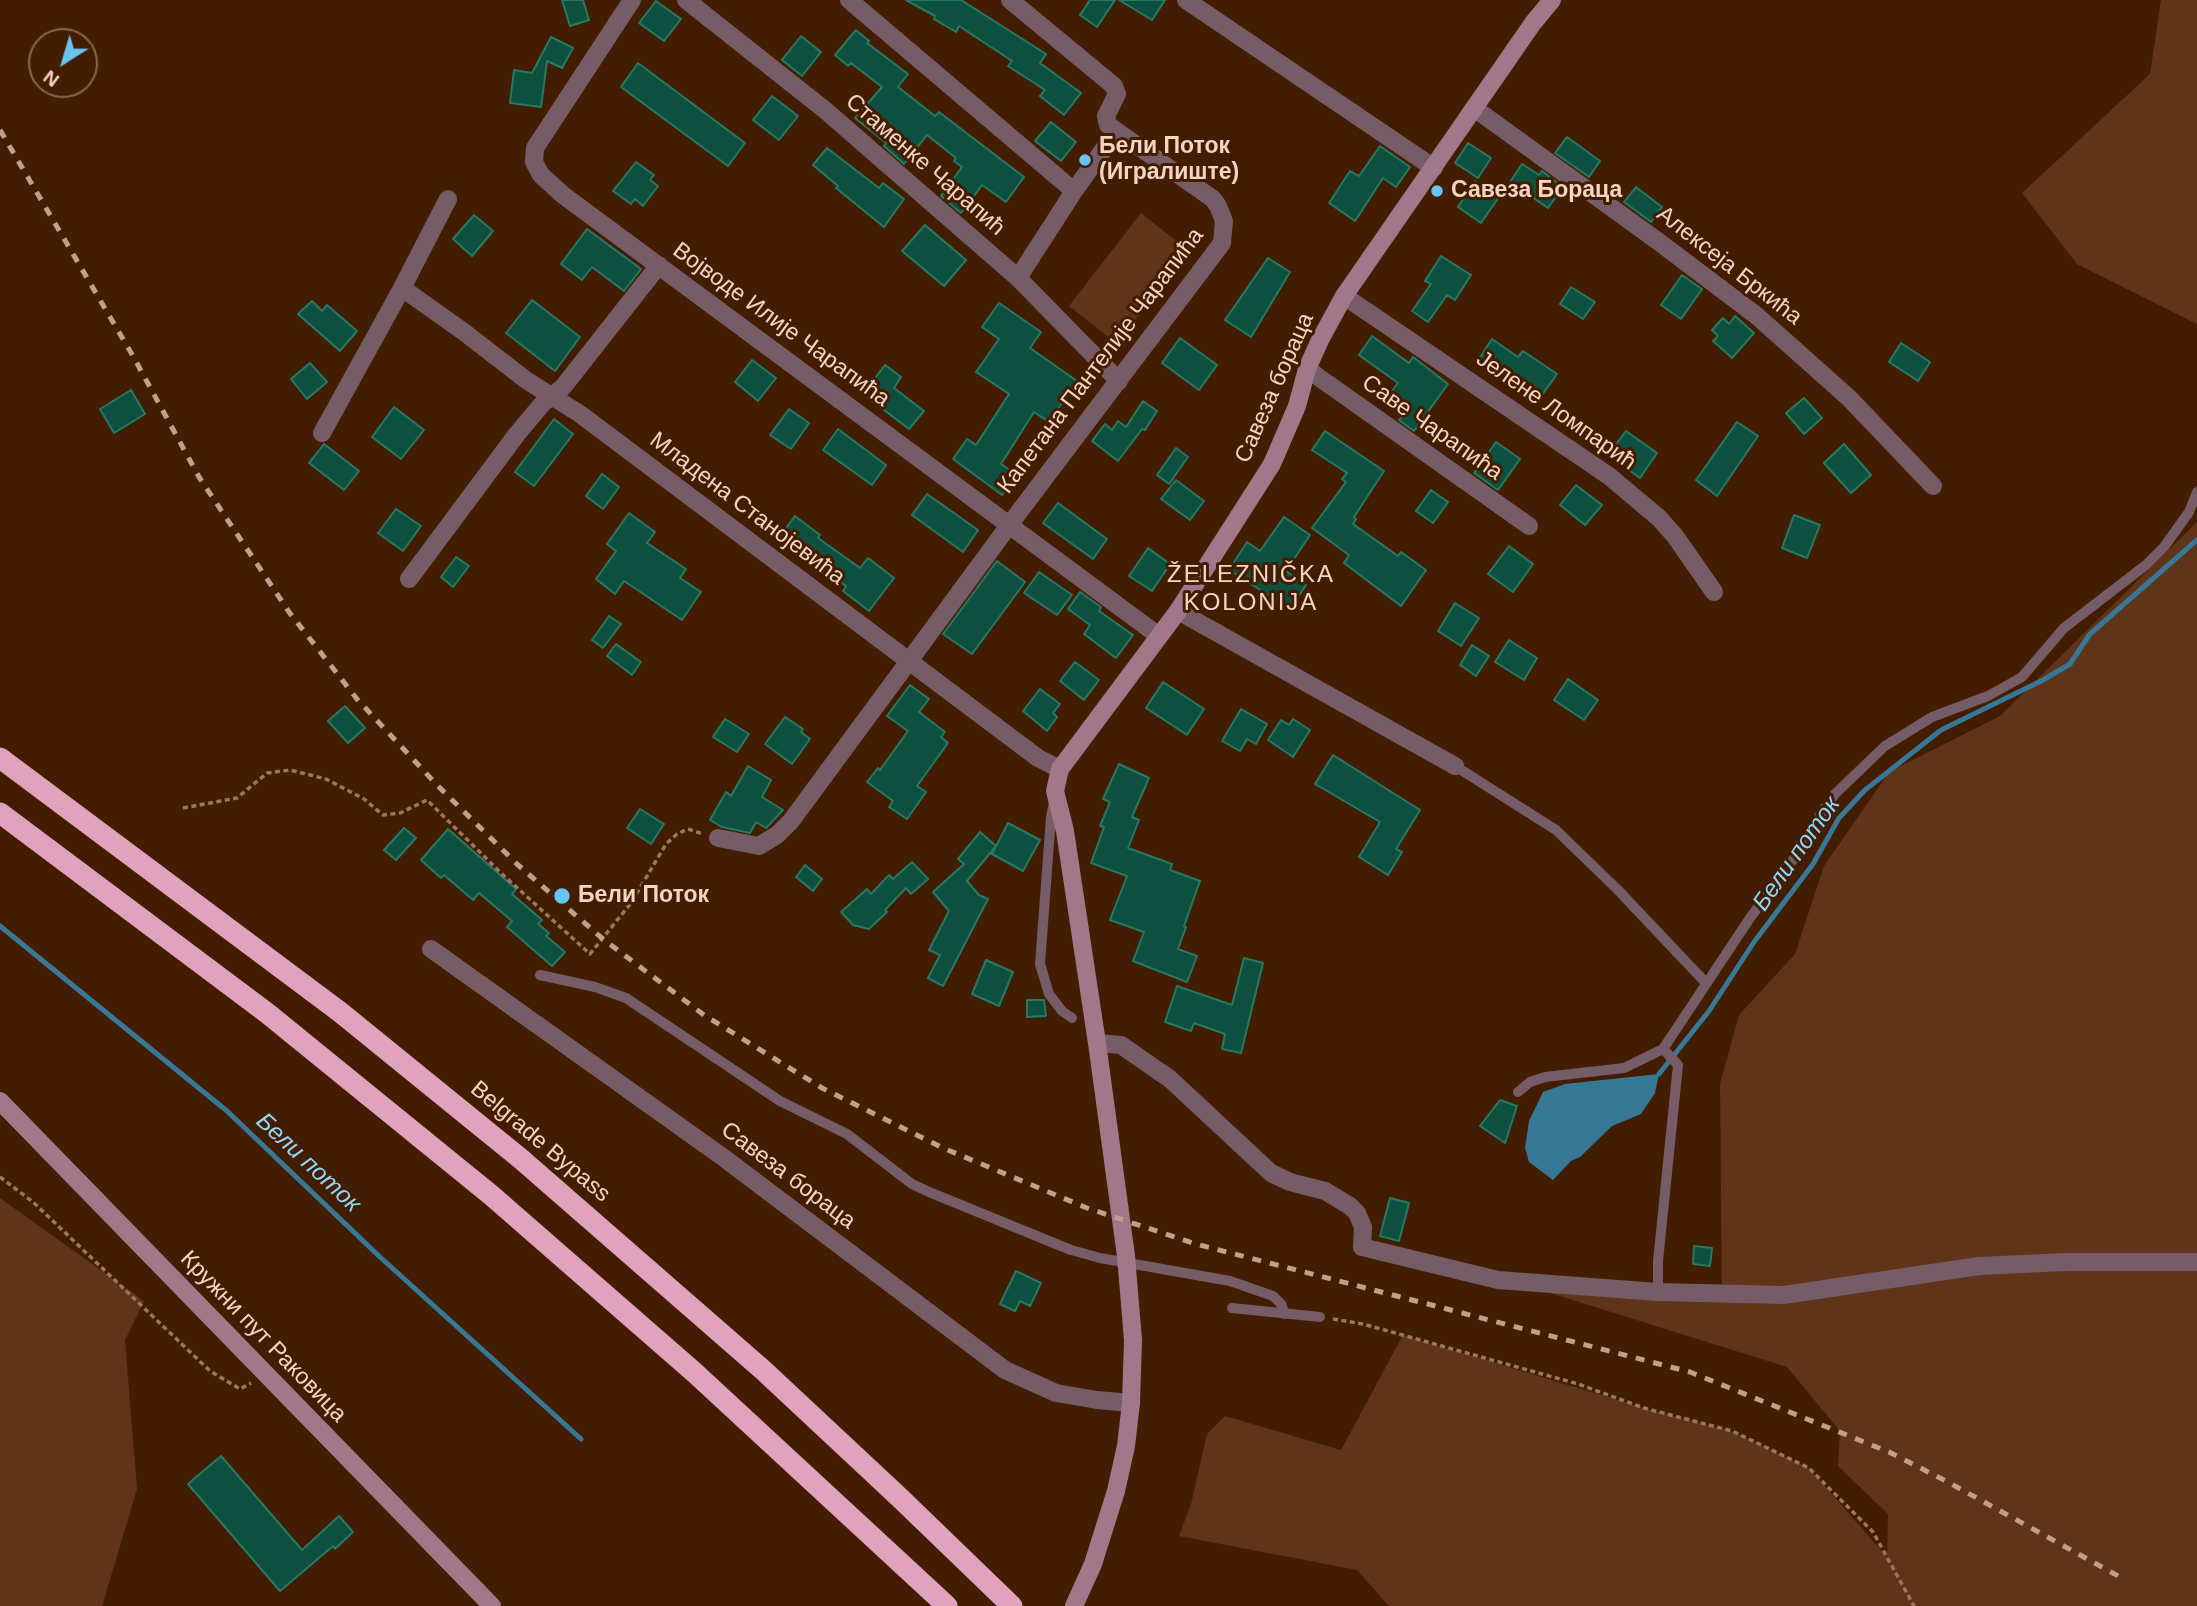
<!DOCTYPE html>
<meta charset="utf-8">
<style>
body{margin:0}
#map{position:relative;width:2197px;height:1606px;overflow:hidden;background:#431d02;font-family:Helvetica,sans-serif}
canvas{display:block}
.north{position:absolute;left:28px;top:28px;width:70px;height:70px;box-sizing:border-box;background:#431d02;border:2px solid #8a664f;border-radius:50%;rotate:217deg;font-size:19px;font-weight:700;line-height:28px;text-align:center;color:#f4d4c2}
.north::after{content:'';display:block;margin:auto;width:24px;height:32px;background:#68c4f0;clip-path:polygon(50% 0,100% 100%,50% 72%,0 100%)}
</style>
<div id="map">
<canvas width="2197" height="1606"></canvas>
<div class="north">N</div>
</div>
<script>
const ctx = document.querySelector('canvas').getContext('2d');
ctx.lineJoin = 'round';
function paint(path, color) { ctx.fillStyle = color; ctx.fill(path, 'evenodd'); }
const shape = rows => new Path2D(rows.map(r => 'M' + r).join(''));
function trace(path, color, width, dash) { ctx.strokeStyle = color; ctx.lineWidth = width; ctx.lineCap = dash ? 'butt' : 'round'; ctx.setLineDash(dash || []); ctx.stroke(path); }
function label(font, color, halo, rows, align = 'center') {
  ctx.font = font + ' Helvetica,sans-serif'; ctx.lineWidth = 6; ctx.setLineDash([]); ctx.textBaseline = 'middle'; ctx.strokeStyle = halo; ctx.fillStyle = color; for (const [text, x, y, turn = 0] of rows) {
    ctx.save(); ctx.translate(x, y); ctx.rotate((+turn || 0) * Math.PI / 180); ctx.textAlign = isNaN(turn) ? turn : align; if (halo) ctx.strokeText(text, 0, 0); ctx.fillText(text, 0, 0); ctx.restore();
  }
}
const green = shape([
 [2161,0,2197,0,2197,324,2077,264,2022,193,2150,74],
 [1141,213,1189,251,1117,344,1069,306],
 [2197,522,2197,1606,1389,1606,1357,1570,1179,1536,1191,1504,1207,1434,1225,1416,1341,1450,1403,1335,1644,1408,1732,1431,1809,1468,1887,1557,1888,1514,1838,1466,1840,1431,1787,1367,1515,1282,1722,1292,1720,1084,1739,1015,1795,954,1824,866,1889,772,2000,716],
 [0,1198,144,1301,125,1340,137,1489,102,1606,0,1606]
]);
const water = shape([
 [1659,1074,1655,1093,1641,1114,1612,1126,1580,1157,1571,1161,1553,1180,1529,1162,1525,1148,1529,1121,1543,1092,1565,1084]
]);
const stream = shape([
 [0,926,227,1111,380,1257,581,1439],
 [1659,1074,1709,1011,1754,942,1813,864,1839,818,1865,790,1941,730,2043,680,2070,664,2090,634,2197,540]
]);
const building = shape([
 [562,0,583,0,589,20,570,26,562,0],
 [906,0,961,0,1046,54,1040,63,1081,93,1064,115,1040,96,1045,90,1008,66,1012,61,959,26,956,32,934,19,935,16,906,0],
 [1090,0,1115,0,1097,27,1080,15,1090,0],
 [1119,0,1165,0,1152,20,1119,0],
 [656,1,681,19,664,41,639,23,656,1],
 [856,30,869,41,867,43,908,74,898,87,935,116,939,112,1024,177,1006,202,982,185,961,213,941,196,962,167,954,161,956,158,927,135,904,164,884,146,886,143,855,118,882,87,851,63,848,66,835,55,856,30],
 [801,36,821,52,802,76,782,60,801,36],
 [551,37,573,48,562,68,547,61,541,107,510,103,514,70,532,73,551,37],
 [638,63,745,143,728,166,621,87,638,63],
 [772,96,798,116,779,140,753,120,772,96],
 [1051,122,1076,142,1061,161,1035,141,1051,122],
 [1567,137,1600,161,1589,177,1555,153,1567,137],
 [1468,143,1491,158,1478,178,1455,163,1468,143],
 [1380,146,1410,167,1396,187,1383,178,1355,221,1329,203,1350,171,1359,176,1380,146],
 [827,148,879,188,883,183,904,199,884,227,836,188,838,186,813,165,827,148],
 [636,162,654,175,650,180,658,186,643,206,635,199,631,204,613,191,636,162],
 [1522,164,1539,175,1542,171,1563,187,1548,208,1510,182,1522,164],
 [1475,181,1499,197,1481,223,1458,207,1475,181],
 [1636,187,1662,207,1651,222,1624,202,1636,187],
 [474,215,493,231,472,256,453,239,474,215],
 [925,225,966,260,944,286,902,251,925,225],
 [587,229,641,269,624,291,592,267,582,280,561,264,587,229],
 [1441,256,1471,275,1455,300,1447,295,1428,322,1412,311,1431,284,1425,281,1441,256],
 [1268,258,1290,272,1251,337,1225,320,1268,258],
 [1682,275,1702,289,1681,319,1661,305,1682,275],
 [1571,287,1595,302,1583,319,1560,304,1571,287],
 [532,300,580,337,555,371,506,333,532,300],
 [312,301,322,311,327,305,357,331,340,351,298,314,312,301],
 [999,303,1041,332,1030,348,1077,381,1049,422,1034,412,1001,464,1017,475,1002,495,953,459,967,439,976,445,1009,394,976,372,999,339,982,327,999,303],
 [1735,316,1754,333,1732,358,1713,341,1718,336,1712,330,1723,318,1729,324,1735,316],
 [1372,336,1409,363,1413,357,1448,384,1414,431,1399,420,1404,414,1385,400,1398,383,1359,355,1372,336],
 [1180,338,1217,365,1199,390,1162,363,1180,338],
 [1492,339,1518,357,1523,351,1557,374,1535,405,1514,390,1521,380,1497,363,1493,369,1479,359,1492,339],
 [1901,343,1930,362,1918,381,1889,362,1901,343],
 [752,360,776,378,758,401,735,382,752,360],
 [310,363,327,382,307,399,291,379,310,363],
 [885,365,901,377,894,388,924,411,909,429,863,394,885,365],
 [131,390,145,414,114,433,100,409,131,390],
 [1804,398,1822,418,1804,434,1786,413,1804,398],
 [1143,401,1157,411,1145,430,1142,429,1118,461,1092,441,1105,424,1112,430,1118,421,1126,427,1143,401],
 [394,407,424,430,401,459,372,437,394,407],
 [789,409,809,423,791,449,770,435,789,409],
 [554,419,573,434,534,486,515,472,554,419],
 [1737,422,1758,436,1717,496,1696,480,1737,422],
 [838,429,886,465,872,485,823,450,838,429],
 [1325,431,1384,471,1354,517,1356,519,1353,524,1398,556,1401,552,1426,570,1401,606,1344,563,1349,555,1312,528,1346,482,1342,479,1347,473,1312,450,1325,431],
 [1626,431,1657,453,1640,478,1608,455,1626,431],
 [1496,442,1520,459,1498,490,1474,473,1496,442],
 [324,444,359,471,344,490,309,463,324,444],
 [1844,444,1871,475,1851,493,1824,463,1844,444],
 [1176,448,1188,457,1169,484,1157,475,1176,448],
 [602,474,619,487,603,509,586,496,602,474],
 [1176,480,1204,501,1190,520,1161,499,1176,480],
 [1576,485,1602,505,1585,525,1560,505,1576,485],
 [1431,490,1448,502,1433,523,1416,511,1431,490],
 [927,494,978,530,963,552,912,515,927,494],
 [1058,503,1107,539,1093,559,1043,523,1058,503],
 [396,509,421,526,403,551,378,533,396,509],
 [629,513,655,532,647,543,686,569,680,578,701,592,682,620,624,581,615,594,596,579,616,551,607,544,629,513],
 [1794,515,1820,525,1807,558,1782,548,1794,515],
 [795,516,820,535,818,538,860,568,868,558,894,578,869,611,843,591,846,586,811,562,813,559,781,535,795,516],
 [1284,517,1310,535,1286,571,1306,585,1290,609,1229,570,1247,542,1260,551,1284,517],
 [1509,546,1533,564,1513,592,1488,574,1509,546],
 [1148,548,1170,564,1152,591,1129,576,1148,548],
 [456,557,469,566,453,587,441,577,456,557],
 [997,561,1025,582,972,654,943,634,997,561],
 [1039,572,1072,595,1057,615,1024,593,1039,572],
 [1080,592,1101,607,1099,611,1133,635,1116,658,1084,634,1090,625,1068,609,1080,592],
 [1455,603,1479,618,1461,646,1438,631,1455,603],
 [609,616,621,624,603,648,592,640,609,616],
 [1509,640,1537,658,1524,680,1495,662,1509,640],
 [616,644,641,662,632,675,607,656,616,644],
 [1472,645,1489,656,1476,676,1460,665,1472,645],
 [1075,662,1099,680,1084,700,1060,681,1075,662],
 [1568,679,1598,700,1584,720,1554,700,1568,679],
 [1163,682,1204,709,1187,735,1146,708,1163,682],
 [910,685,929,699,919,712,945,732,941,737,948,743,917,786,926,792,907,819,889,807,893,801,867,782,878,768,880,770,908,731,887,716,910,685],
 [1040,689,1060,704,1053,713,1057,717,1047,731,1023,711,1040,689],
 [345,706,365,728,348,743,328,721,345,706],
 [1241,709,1267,724,1256,744,1247,739,1240,751,1222,741,1241,709],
 [785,717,803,729,801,732,810,739,792,764,765,744,785,717],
 [725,719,749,734,737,752,713,737,725,719],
 [1293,719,1310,730,1293,757,1268,740,1281,720,1289,725,1293,719],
 [1333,755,1420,810,1396,849,1402,852,1388,875,1359,857,1380,822,1315,784,1333,755],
 [1119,764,1149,778,1132,817,1139,820,1128,848,1172,864,1170,870,1200,881,1184,926,1186,927,1178,949,1197,956,1187,982,1133,961,1144,932,1110,920,1127,876,1091,863,1104,827,1100,826,1110,802,1103,799,1119,764],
 [748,766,771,780,762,797,783,810,766,828,756,822,750,833,722,827,710,820,726,792,731,796,748,766],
 [640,809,664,824,651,844,627,828,640,809],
 [1008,823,1040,840,1023,871,992,854,1008,823],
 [404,828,416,838,396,860,384,850,404,828],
 [448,829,516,889,512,894,542,920,538,924,549,933,546,936,565,952,552,966,507,927,512,921,479,893,473,900,444,875,441,878,421,860,448,829],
 [980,832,996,846,967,881,979,895,988,899,943,986,928,978,940,955,929,950,949,911,933,892,964,864,958,859,980,832],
 [912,862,928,879,911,894,906,888,885,910,887,912,869,929,853,925,841,912,867,889,871,894,889,875,893,879,912,862],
 [805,865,822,879,813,891,796,877,805,865],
 [1244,958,1263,963,1241,1053,1222,1049,1225,1034,1194,1023,1191,1031,1165,1022,1177,986,1232,1005,1244,958],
 [986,960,1013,972,999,1006,972,994,986,960],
 [1027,1000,1044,1000,1046,1016,1027,1017,1027,1000],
 [1500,1100,1517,1106,1505,1143,1480,1126,1500,1100],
 [1390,1198,1409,1203,1399,1241,1380,1236,1390,1198],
 [1694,1246,1712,1248,1710,1266,1693,1264,1694,1246],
 [1016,1271,1041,1283,1030,1306,1020,1301,1015,1311,1000,1304,1016,1271],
 [221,1456,302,1550,339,1516,353,1532,335,1549,333,1546,280,1591,188,1484,221,1456]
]);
const path = shape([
 [183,808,237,798,267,773,290,770,326,779,364,799,383,815,400,813,427,800,502,874,590,954,631,903,666,844,677,834,688,829,703,834],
 [0,1177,33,1202,210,1371,240,1389,251,1383],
 [1333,1319,1363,1324,1578,1384,1644,1408,1732,1431,1809,1468,1873,1532,1914,1606]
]);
const lane = shape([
 [1455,766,1556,830,1617,889,1706,983],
 [1054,802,1051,817,1040,964,1049,994,1062,1011,1072,1018],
 [540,975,595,987,626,998,780,1101,847,1134,912,1184,929,1192,1071,1250,1100,1258,1230,1281,1273,1296,1282,1305,1284,1314],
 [1518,1092,1530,1082,1545,1077,1624,1068,1663,1049,1750,918,1804,845,1820,815,1835,794,1885,746,1932,717,1988,696,2022,677,2064,628,2146,565,2164,547,2189,512,2197,492],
 [1658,1292,1658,1261,1678,1065,1663,1049],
 [1232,1308,1320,1317]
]);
const street = shape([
 [632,0,535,148,534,162,541,175,563,195,1159,636],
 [686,0,825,110,1018,278,1119,381],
 [849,0,1074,191],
 [1186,0,1434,168],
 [1474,108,1659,242,1757,316,1849,398,1933,486],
 [1018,278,1074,191,1116,132],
 [402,288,464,332,526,380,580,414,1038,758,1060,769],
 [1344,296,1609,476,1659,518,1675,536,1714,592],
 [1307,369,1529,526],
 [322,433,402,288,448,199],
 [409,579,517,434,543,403,563,387,659,265],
 [1178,611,1455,766],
 [718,838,759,846,777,835,791,821,1010,524,1222,243,1224,221,1218,206,1213,199,1108,125,1106,116,1117,94,1114,86,1010,0],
 [431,949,724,1158,1005,1370,1056,1393,1097,1400,1131,1403],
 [1097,1043,1121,1045,1170,1079,1271,1173,1290,1182,1325,1191,1350,1206,1357,1213,1363,1227,1362,1247,1498,1280,1658,1292,1784,1295,1979,1266,2065,1262,2197,1262]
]);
const secondary = shape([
 [0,1101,492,1606],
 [1074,1606,1093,1564,1116,1491,1126,1446,1131,1403,1133,1340,1126,1256,1097,1043,1065,831,1055,791,1060,769,1178,611,1272,464,1297,406,1307,369,1320,340,1344,296,1533,23,1552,0]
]);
const highway = shape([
 [0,758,340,1012,521,1159,763,1370,899,1497,1012,1606],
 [0,813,267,1013,491,1195,695,1373,947,1606]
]);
const rail = shape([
 [0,130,133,356,199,477,289,612,357,699,437,785,518,865,603,939,704,1015,822,1088,943,1148,1087,1208,1196,1244,1690,1372,1889,1452,1946,1481,2120,1577]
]);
const markers = [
 [1085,160,7,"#68c4f0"],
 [1437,191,7,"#68c4f0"],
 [562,896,9,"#68c4f0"]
];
const poiNames = [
 ["Бели Поток",1099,147],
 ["(Игралиште)",1099,173],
 ["Савеза Бораца",1451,191],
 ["Бели Поток",578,896]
];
const streetNames = [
 ["Стаменке Чарапић",925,165,41],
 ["Алексеја Бркића",1729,266,38],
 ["Војводе Илије Чарапића",781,325,36],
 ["Капетана Пантелије Чарапића",1101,361,-53],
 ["Савеза бораца",1275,388,-66],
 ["Јелене Ломпарић",1556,411,35],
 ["Саве Чарапића",1432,428,35],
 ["Младена Станојевића",747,509,37],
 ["Belgrade Bypass",540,1142,40],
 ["Савеза бораца",788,1176,37],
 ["Кружни пут Раковица",263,1337,46]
];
const neighbourhoodNames = [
 ["ŽELEZNIČKA",1251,575],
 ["KOLONIJA",1251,603]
];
const waterNames = [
 ["Бели поток",1797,854,-55],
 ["Бели поток",308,1163,43]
];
paint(green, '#5f3419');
paint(water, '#377896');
trace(stream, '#377896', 5);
paint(building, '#0d503f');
trace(building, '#267963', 2);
trace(path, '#9a7760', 3.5, [5, 3.5]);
trace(lane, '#755c67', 10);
trace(street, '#755c67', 18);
trace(secondary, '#a0788a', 18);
trace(highway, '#e0a2bd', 21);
trace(rail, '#c19f8a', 5, [9, 9]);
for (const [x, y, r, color] of markers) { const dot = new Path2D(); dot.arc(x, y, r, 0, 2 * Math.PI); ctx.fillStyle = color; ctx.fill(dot); trace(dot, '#431d02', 2.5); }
label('bold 23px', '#f4d4c2', '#431d02', poiNames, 'left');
label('23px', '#f4d4c2', '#431d02', streetNames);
ctx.letterSpacing = '2px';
label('24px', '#f4d4c2', '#431d02', neighbourhoodNames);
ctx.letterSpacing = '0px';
label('italic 24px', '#8ed7fb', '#431d02', waterNames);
</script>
